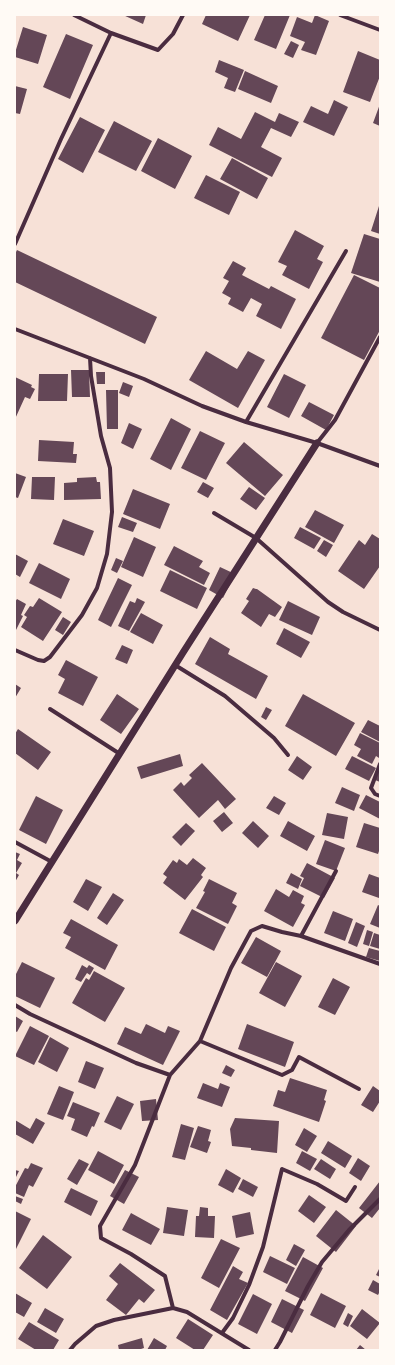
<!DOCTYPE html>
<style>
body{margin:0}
#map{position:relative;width:395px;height:1365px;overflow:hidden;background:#f7e1d7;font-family:Lato,sans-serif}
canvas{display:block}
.frame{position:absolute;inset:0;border:16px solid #fffaf5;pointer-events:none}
</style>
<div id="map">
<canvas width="395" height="1365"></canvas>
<div class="frame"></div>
</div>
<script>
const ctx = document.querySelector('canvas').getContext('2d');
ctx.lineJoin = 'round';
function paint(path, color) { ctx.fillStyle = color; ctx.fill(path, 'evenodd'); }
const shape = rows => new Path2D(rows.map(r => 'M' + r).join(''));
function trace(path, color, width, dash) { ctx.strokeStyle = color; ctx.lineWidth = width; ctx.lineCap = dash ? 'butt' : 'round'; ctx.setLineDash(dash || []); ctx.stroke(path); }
const building = shape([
 [123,15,146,15,143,24],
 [206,15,250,15,238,41,202,24],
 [265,15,290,15,276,49,254,40],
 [315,15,329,21,316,55,301,50,305,42,290,36,297,17,312,23],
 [23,27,47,35,38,64,15,57,15,53],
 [66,34,93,45,70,99,43,87],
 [291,41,299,45,293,58,284,54],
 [358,51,380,60,380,76,370,102,343,92],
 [219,60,244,70,235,92,224,88,228,78,215,72],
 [245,71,278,86,271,103,238,89],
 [15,86,27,89,20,114,15,113],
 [334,100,348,107,334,136,303,122,311,106,328,114],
 [380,104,380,126,373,123],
 [255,112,275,122,279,113,299,122,291,137,271,128,261,147,282,158,272,177,209,145,218,127,241,139],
 [80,117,105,130,83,173,58,159],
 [114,121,152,141,136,171,98,152],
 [158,138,192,156,175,189,141,171],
 [232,158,268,178,257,199,220,179],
 [206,175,240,192,229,215,194,198],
 [379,206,380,206,380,234,371,231],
 [295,230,324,246,317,259,323,262,309,289,282,275,287,266,278,262],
 [364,234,380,239,380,282,351,273],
 [17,250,157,317,145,344,15,282,15,254],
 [233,261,246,268,242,275,269,289,271,286,296,299,281,329,256,316,262,304,251,298,243,312,228,304,231,298,222,293,229,281,223,278],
 [354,275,380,288,380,330,364,360,321,338],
 [206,351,237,369,248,351,265,360,238,408,189,380],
 [71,370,89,370,90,397,72,397],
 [96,372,105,372,105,384,97,384],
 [39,374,68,374,67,401,38,401],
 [284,374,306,385,289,418,267,407],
 [15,377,32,385,31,387,35,389,30,399,25,397,15,419],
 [123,382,133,386,129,397,119,393],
 [106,390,118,390,118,429,107,429],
 [309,402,334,415,326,430,301,416],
 [171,418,191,429,171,470,150,459],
 [129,423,142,429,133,449,121,443],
 [200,431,225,443,206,480,181,468],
 [39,440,74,442,73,454,77,454,76,463,38,461],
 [244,442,283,475,265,496,226,463],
 [15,473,26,477,18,498,15,497],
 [32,477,55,477,54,500,31,499],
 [96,477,97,482,100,482,101,499,64,500,64,483,77,482,77,478],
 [203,482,214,488,208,498,197,492],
 [249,487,265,498,256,510,240,499],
 [133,489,170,504,160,529,123,514],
 [315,510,344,525,334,543,305,527],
 [122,517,137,523,133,532,118,527],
 [63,519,94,531,84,556,53,544],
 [300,527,321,538,314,549,294,538],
 [372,534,380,539,380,566,364,589,338,571,359,540,365,545],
 [134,537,156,547,143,577,121,567],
 [324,540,333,545,326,557,317,551],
 [174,546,203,561,199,567,210,573,204,585,164,565],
 [15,554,28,561,20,577,15,574],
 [116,558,123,561,117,573,111,570],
 [39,563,70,579,61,599,29,583],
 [220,567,235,574,223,598,209,590],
 [170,570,207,588,197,609,160,591],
 [118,578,132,585,111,627,98,620],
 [253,588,256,589,257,589,282,607,275,617,269,614,261,627,241,613,249,601,246,599],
 [39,598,62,612,43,641,21,627,27,617,24,615,30,606,33,607],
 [137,598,145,602,129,631,118,626,130,601,135,603],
 [17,599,26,604,21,615,23,616,16,630,15,630,15,602],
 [288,601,320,617,312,635,279,620],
 [141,613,163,625,153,644,130,632],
 [63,617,71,622,63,635,55,630],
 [284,628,310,642,301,658,276,644],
 [210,637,230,649,228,654,268,676,256,699,195,664],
 [122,645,133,650,127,664,115,659],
 [66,660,98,677,83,706,58,693,65,679,58,675],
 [15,684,21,688,15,698],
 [117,694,139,709,121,734,100,720],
 [303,694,355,723,336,756,285,726],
 [266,707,272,710,266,720,261,717],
 [368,720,380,726,380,742,361,732],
 [18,729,51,752,38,770,15,753,15,734],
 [360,733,380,743,380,756,379,758,376,756,372,764,357,756,361,749,354,745],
 [180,754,183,766,141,779,137,767],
 [297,756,312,767,303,780,288,770],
 [352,756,376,768,369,781,345,769],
 [202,763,236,799,225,809,218,800,199,818,173,790,181,782,184,786,192,778,189,775],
 [380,768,380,782,375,780],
 [342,787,360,795,354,811,335,803],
 [366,795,380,802,380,819,359,808],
 [36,796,63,810,46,844,19,830],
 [274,796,286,803,279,815,266,808],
 [224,812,233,823,222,832,213,821],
 [327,813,348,817,344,839,322,835],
 [253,821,269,836,258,848,242,833],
 [288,821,315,836,307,851,280,836],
 [186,823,195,831,181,846,172,837],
 [364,823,380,828,380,848,378,854,356,847],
 [325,840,345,848,336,871,316,864],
 [15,852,20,854,17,860,22,863,16,873,19,875,15,882],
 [193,858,206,868,201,875,203,877,185,900,163,883,167,877,163,874,173,860,177,863,179,859,187,865],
 [307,863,335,878,324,898,300,886,304,878,300,876],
 [291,873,302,879,298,889,286,883],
 [369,874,380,878,379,898,362,892],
 [86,879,102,887,88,911,73,902],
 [209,879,237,893,232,903,237,906,228,924,196,908,205,892,203,891],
 [276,889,289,897,293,890,304,896,301,903,305,905,293,927,264,911],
 [113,893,124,900,107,925,97,918],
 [378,905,380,906,380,928,370,924],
 [192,909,226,927,214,951,179,933],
 [333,911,353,919,345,941,324,933],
 [71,919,118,945,105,970,65,948,71,937,63,933],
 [356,922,365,926,357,947,348,943],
 [367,930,373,932,369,946,363,944],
 [374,933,380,935,380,949,370,946],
 [256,937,281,951,267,977,241,963],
 [369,948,380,951,380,961,366,957],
 [22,962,55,978,40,1008,15,996,15,976],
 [276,962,302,976,285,1007,259,993],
 [82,965,87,968,89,965,94,968,90,975,87,973,81,982,75,979],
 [94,971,125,988,105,1022,72,1003,86,978,89,980],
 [333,978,350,987,335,1015,318,1007],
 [15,1016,23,1021,17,1032,15,1031],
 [146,1024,165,1033,168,1026,180,1031,163,1065,117,1044,125,1027,141,1034],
 [247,1024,294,1042,285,1067,238,1049],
 [30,1026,49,1036,34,1065,15,1056],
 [50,1037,69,1048,57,1072,38,1062],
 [86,1061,104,1068,95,1089,78,1082],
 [226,1065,235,1070,231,1077,222,1073],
 [290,1078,327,1090,324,1100,326,1101,319,1122,273,1106,278,1090,285,1092],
 [203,1083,218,1089,220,1083,230,1087,222,1107,197,1098],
 [59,1086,74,1092,63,1120,47,1114],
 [373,1086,380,1091,380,1101,373,1112,361,1105],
 [117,1096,134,1104,121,1130,104,1122],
 [156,1099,158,1120,142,1121,140,1101],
 [73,1102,100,1113,94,1127,92,1126,87,1137,71,1130,75,1119,67,1116],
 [36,1118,45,1123,33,1144,15,1134,15,1120,30,1129],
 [235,1118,279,1121,277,1153,251,1150,251,1148,232,1146,230,1129],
 [181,1124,194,1128,185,1160,172,1157],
 [198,1126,211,1130,208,1141,211,1142,207,1153,190,1147],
 [304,1128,317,1136,307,1152,295,1145],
 [328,1141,352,1156,345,1168,321,1153],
 [98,1151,124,1165,114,1184,88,1170],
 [302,1151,317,1159,310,1171,296,1163],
 [358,1158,370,1166,361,1181,349,1173],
 [79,1159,89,1164,77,1185,67,1179],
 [321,1159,336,1169,330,1179,314,1169],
 [31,1163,43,1168,33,1187,29,1185,24,1197,15,1193,15,1187,25,1168,28,1169],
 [226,1169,241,1178,233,1193,218,1185],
 [15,1170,19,1171,15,1179],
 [125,1170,139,1177,124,1204,110,1196],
 [243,1179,258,1187,253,1197,238,1189],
 [380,1181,380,1208,372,1218,359,1208],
 [71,1188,98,1201,91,1216,64,1202],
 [309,1195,326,1207,314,1223,298,1211],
 [15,1196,23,1199,21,1204,15,1201],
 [167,1207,188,1210,184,1236,163,1233],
 [200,1207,208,1208,208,1216,215,1216,214,1238,195,1237,196,1216,199,1216],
 [336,1210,356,1226,336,1252,316,1236],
 [15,1211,31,1219,15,1251],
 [250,1212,254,1234,236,1238,232,1216],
 [131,1213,160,1229,151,1245,122,1230],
 [43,1235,72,1257,47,1289,19,1268],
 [221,1239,240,1248,219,1288,201,1278],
 [294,1244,305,1250,296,1266,286,1260],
 [270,1256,295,1268,287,1284,263,1272],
 [303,1257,323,1268,305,1301,285,1291],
 [120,1263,155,1290,144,1303,139,1299,126,1315,106,1300,118,1284,109,1276],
 [233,1266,243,1272,239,1279,248,1283,227,1320,210,1310],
 [380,1267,380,1277,376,1275],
 [373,1280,380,1284,380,1291,378,1295,368,1290],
 [15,1293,32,1303,24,1317,15,1312],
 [321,1293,346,1306,335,1328,310,1315],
 [253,1294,272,1304,257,1334,238,1324],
 [282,1299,304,1310,292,1333,271,1322],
 [45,1308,64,1319,56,1333,37,1322],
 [362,1309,380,1323,367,1339,350,1326],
 [348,1313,353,1316,348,1327,343,1324],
 [188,1319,213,1335,203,1350,195,1350,176,1338],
 [29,1322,59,1340,53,1350,36,1350,18,1339],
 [142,1338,144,1348,138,1350,119,1350,118,1345],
 [154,1338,167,1346,165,1350,147,1350],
 [360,1345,366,1350,356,1350]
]);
const minor = shape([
 [74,15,111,33,158,50,173,34,183,15],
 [340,15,380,30],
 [15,244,61,139,111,33],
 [15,329,144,379,202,406,246,422,317,443,380,466],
 [246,422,346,251],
 [317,443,335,420,380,337],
 [214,513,256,538,328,602,343,612,380,630],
 [15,650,38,660,44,661,50,657,82,615,97,588,107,554,112,512,110,468,101,436,91,376,90,358],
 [175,665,225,696,274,738,288,755],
 [50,709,120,754],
 [380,764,371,788,375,794,380,796],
 [15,842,52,862],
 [301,936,336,871],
 [15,1005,30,1014,136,1063,170,1075,135,1165,100,1226,101,1238,131,1254,165,1276,173,1308],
 [200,1041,282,1075,292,1070,299,1057,359,1089],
 [170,1075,200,1041,231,968,251,931,262,926,282,932,301,936,380,964],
 [222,1333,233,1318,249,1285,263,1247,282,1169,317,1184,346,1201,355,1187],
 [70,1350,75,1344,96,1326,114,1320,173,1308,187,1312,249,1350],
 [275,1350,280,1342,308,1286,322,1262,349,1230,380,1199]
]);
const tertiary = shape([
 [15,921,184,651,317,443]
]);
paint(building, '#644757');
trace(minor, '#4a2c40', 4);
trace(tertiary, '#4a2c40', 7);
</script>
